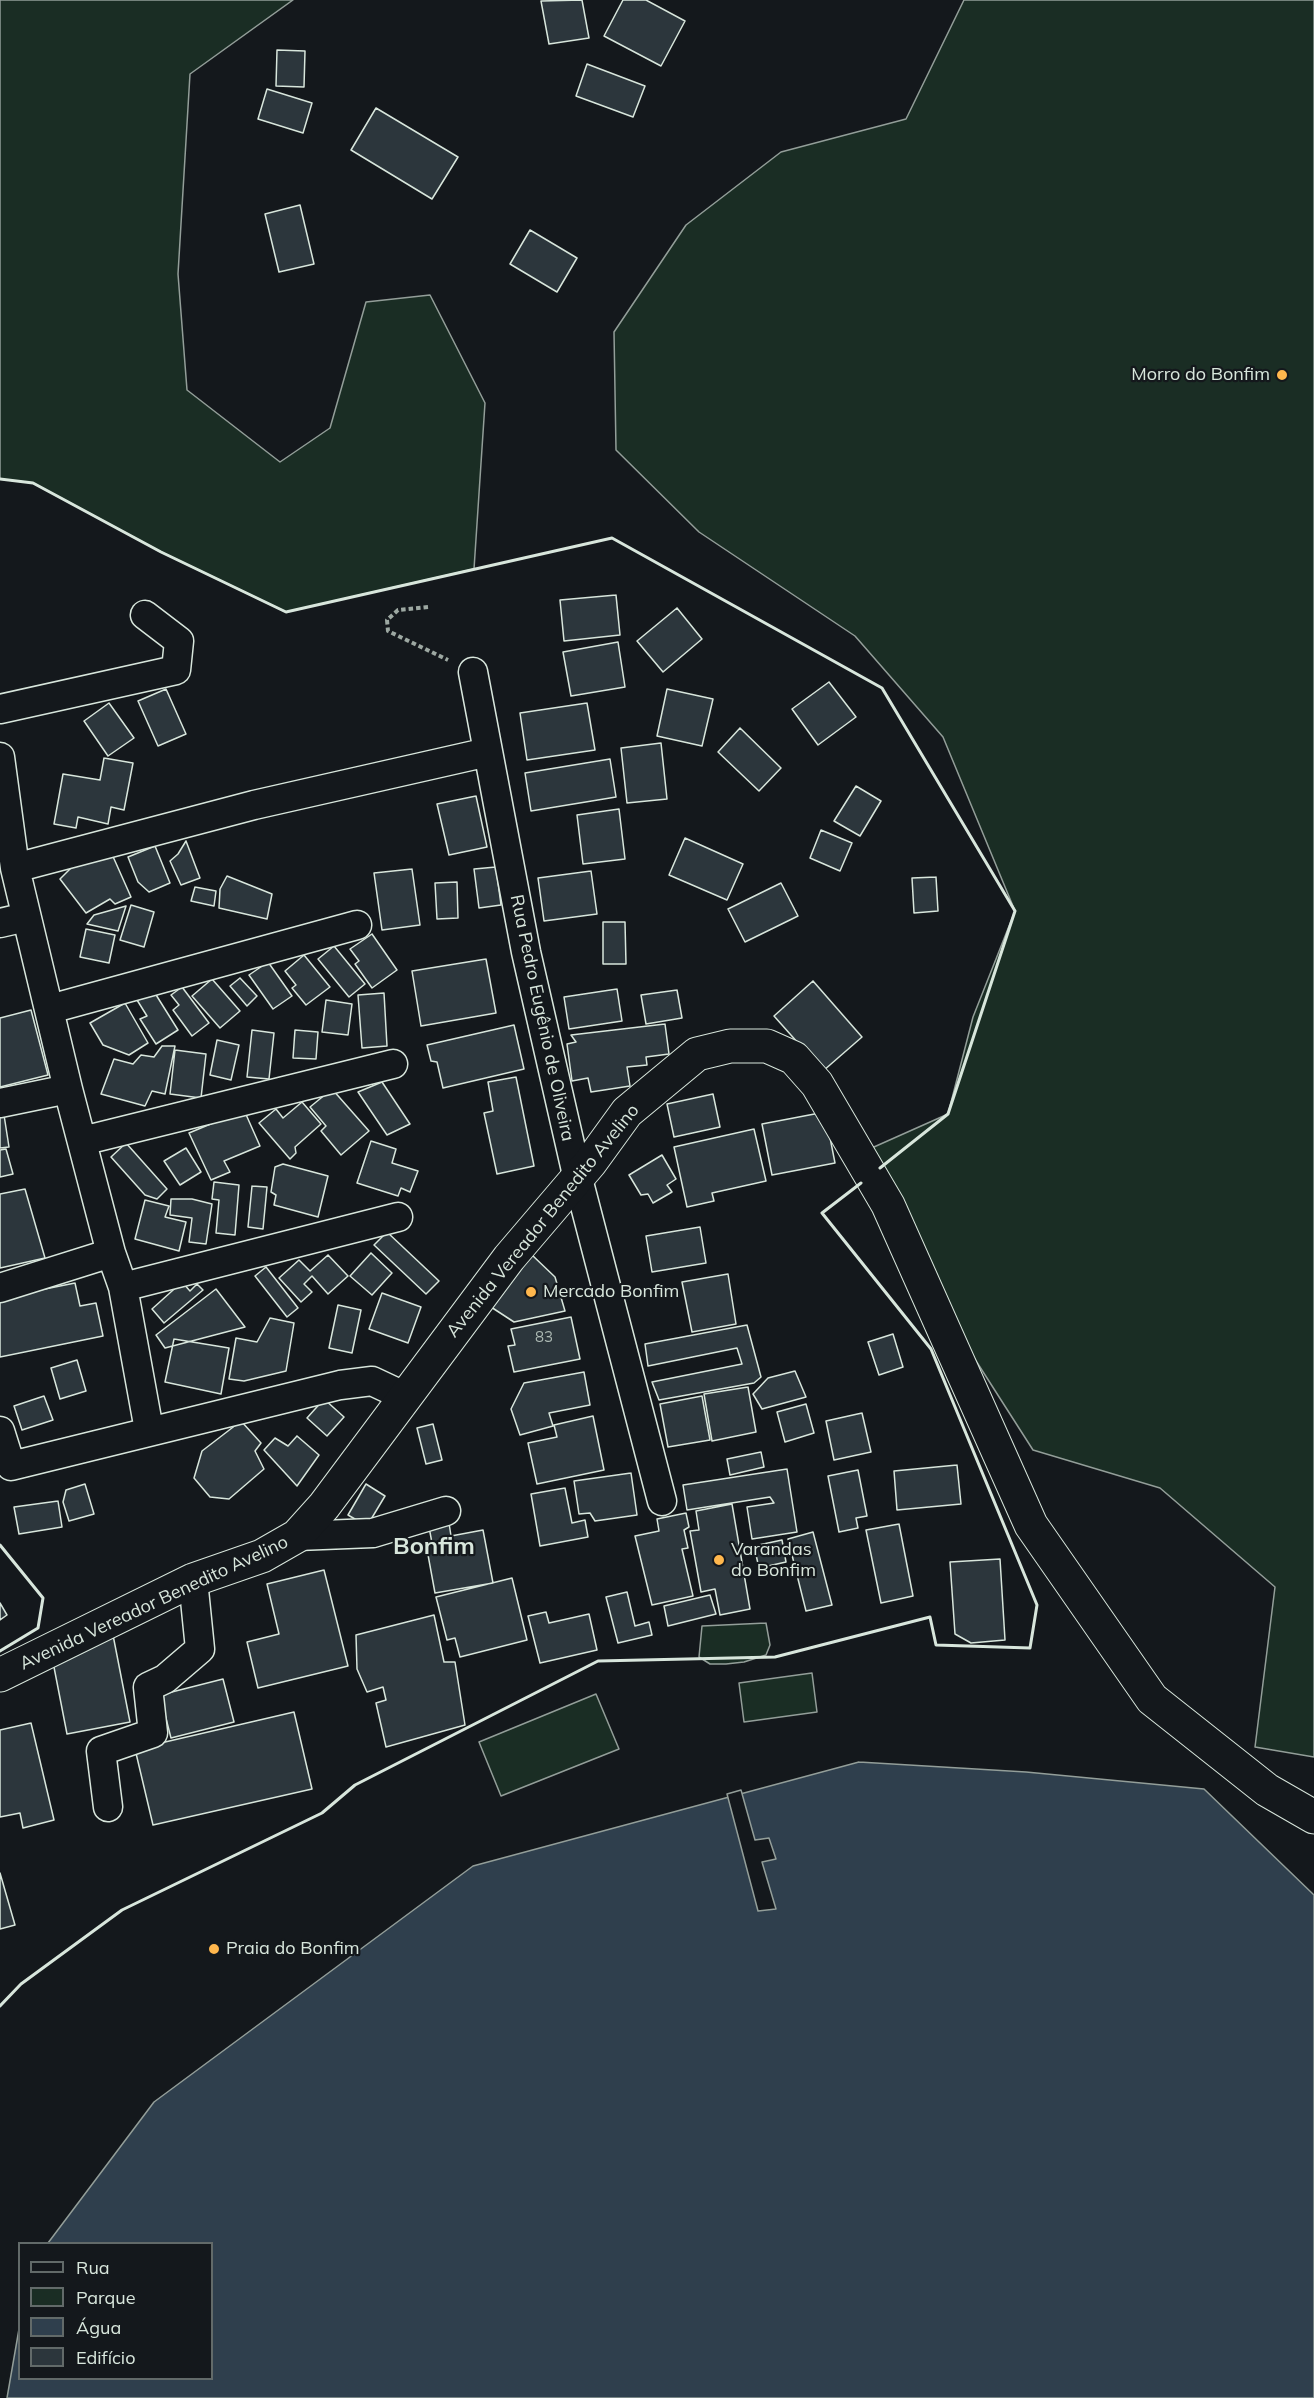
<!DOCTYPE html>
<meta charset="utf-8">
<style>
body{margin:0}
#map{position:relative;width:1314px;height:2398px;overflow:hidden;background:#14181c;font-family:Mulish,sans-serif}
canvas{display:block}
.legend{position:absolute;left:18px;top:2242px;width:195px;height:138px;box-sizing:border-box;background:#14181c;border:2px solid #626a69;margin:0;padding:8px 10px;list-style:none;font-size:18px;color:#d8e6dc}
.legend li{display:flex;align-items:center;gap:12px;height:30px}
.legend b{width:30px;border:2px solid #626a69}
</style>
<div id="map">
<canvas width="1314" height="2398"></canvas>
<ul class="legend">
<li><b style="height:8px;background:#14181c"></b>Rua</li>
<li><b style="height:16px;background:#1a2d24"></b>Parque</li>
<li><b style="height:16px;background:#2f3f4d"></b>Água</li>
<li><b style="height:16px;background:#2c363c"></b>Edifício</li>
</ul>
</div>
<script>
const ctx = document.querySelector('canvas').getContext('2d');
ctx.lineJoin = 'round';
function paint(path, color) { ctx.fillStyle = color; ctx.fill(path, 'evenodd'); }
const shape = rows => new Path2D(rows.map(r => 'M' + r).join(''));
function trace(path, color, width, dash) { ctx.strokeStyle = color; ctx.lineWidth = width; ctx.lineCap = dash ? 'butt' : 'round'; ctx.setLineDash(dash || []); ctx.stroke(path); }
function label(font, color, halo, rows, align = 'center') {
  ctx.font = font + ' Mulish,sans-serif'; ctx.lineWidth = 4.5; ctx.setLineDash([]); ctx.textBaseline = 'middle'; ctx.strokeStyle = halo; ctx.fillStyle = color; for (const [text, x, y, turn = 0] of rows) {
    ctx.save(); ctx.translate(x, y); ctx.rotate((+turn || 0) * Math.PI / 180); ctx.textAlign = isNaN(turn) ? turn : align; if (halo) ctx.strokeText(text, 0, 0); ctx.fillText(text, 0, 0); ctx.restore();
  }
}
const green = shape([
 [0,0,293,0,190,74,178,274,187,390,280,462,330,428,366,302,430,295,485,403,474,569,286,612,161,552,33,483,0,479,0,0],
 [964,0,1314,0,1314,1757,1255,1747,1275,1587,1160,1488,1033,1450,847,1159,948,1114,973,1017,1015,911,943,737,855,636,699,532,616,450,614,332,686,225,781,152,906,119,964,0],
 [766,1623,770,1645,766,1655,744,1662,726,1664,710,1664,699,1657,702,1626,766,1623],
 [812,1673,817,1712,744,1722,739,1683,812,1673],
 [596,1694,619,1749,501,1796,479,1742,596,1694]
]);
const water = shape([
 [859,1762,1026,1772,1204,1789,1314,1895,1314,2398,7,2398,19,2329,20,2378,212,2378,212,2244,48,2243,154,2102,473,1866,859,1762]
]);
const pier = shape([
 [741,1790,755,1840,769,1838,776,1859,762,1862,776,1909,758,1911,727,1794,741,1790]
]);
const building = shape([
 [582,0,589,38,549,44,541,1,582,0],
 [623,0,646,0,685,21,661,66,604,36,623,0],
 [277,50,305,51,304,87,276,86,277,50],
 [587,64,645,86,633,117,576,96,587,64],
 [267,89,312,103,303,133,258,119,267,89],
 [376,108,458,157,432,199,351,150,376,108],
 [300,205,314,264,279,272,265,214,300,205],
 [530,230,577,258,557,292,510,264,530,230],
 [616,595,620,635,564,641,560,600,616,595],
 [677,608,702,639,663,672,637,641,677,608],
 [618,642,625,687,571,696,563,652,618,642],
 [829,682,856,717,818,745,792,709,829,682],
 [166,689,186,734,158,746,138,701,166,689],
 [667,689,713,699,702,746,657,736,667,689],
 [109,703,134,738,108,756,84,721,109,703],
 [587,703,595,750,527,760,520,713,587,703],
 [740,728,781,768,759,791,718,752,740,728],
 [661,743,667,799,627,803,621,748,661,743],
 [104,758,133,763,124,810,111,807,108,824,78,817,76,828,54,824,63,774,100,780,104,758],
 [610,759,616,797,531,811,525,773,610,759],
 [856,786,881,801,860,836,834,821,856,786],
 [476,796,487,847,449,855,437,804,476,796],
 [619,809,625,859,583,864,577,815,619,809],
 [821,830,852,843,840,871,810,858,821,830],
 [685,838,743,864,727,900,669,875,685,838],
 [186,841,200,878,181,885,170,861,178,854,186,841],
 [155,846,170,883,149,892,138,882,128,857,155,846],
 [111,852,131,897,115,904,110,899,86,913,60,879,79,860,111,852],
 [496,867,501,905,479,908,474,869,496,867],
 [412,869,420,925,382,930,374,873,412,869],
 [591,871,597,914,544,921,538,878,591,871],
 [227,876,272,894,267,919,219,908,220,889,227,876],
 [936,877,938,911,914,913,912,878,936,877],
 [457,882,458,918,437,919,435,883,457,882],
 [781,883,798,916,745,942,728,909,781,883],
 [195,887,216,891,214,906,191,901,195,887],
 [131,905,154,912,144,947,120,940,131,905],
 [126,906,118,931,87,924,94,915,126,906],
 [603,922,625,922,626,964,603,964,603,922],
 [86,929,115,935,109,963,80,957,86,929],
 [372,934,397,970,372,988,355,964,359,961,350,949,372,934],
 [334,946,365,984,349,997,318,959,334,946],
 [304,955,330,987,306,1005,292,988,296,985,285,971,304,955],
 [486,959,496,1013,421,1026,412,971,486,959],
 [268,962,292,996,273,1009,249,975,268,962],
 [240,978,257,996,247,1006,230,986,240,978],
 [212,979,240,1011,220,1028,192,996,212,979],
 [813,981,862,1037,823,1071,774,1016,813,981],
 [182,987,209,1023,192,1036,173,1010,179,1005,171,995,182,987],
 [617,989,622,1021,569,1029,564,997,617,989],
 [153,990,178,1030,156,1044,140,1019,147,1016,137,1000,153,990],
 [677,990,682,1018,646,1024,641,995,677,990],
 [384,993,387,1046,362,1048,358,995,384,993],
 [326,1000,352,1004,348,1035,322,1032,326,1000],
 [125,1003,148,1043,129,1055,103,1045,90,1023,125,1003],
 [31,1010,48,1075,0,1087,0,1018,31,1010],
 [665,1024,669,1054,646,1057,647,1065,627,1067,630,1086,591,1092,588,1078,572,1081,567,1044,576,1042,571,1035,665,1024],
 [514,1025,524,1069,443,1088,437,1062,431,1061,427,1045,514,1025],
 [252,1030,274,1033,269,1079,247,1077,252,1030],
 [295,1030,318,1032,316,1059,293,1058,295,1030],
 [217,1040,239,1045,231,1080,210,1075,217,1040],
 [162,1046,175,1046,165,1094,152,1091,145,1106,101,1094,114,1059,133,1064,141,1055,154,1057,162,1046],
 [175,1050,206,1054,201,1098,170,1094,175,1050],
 [516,1077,534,1166,497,1174,484,1113,493,1111,488,1082,516,1077],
 [382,1082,410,1124,387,1135,358,1092,382,1082],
 [332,1089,369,1131,341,1155,321,1131,326,1126,310,1107,332,1089],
 [713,1094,720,1127,674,1137,667,1104,713,1094],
 [302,1102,321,1124,295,1147,296,1153,290,1159,259,1123,276,1109,283,1118,302,1102],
 [244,1110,260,1146,224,1161,230,1172,211,1180,189,1133,244,1110],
 [825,1112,835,1163,772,1175,762,1124,825,1112],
 [4,1115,9,1147,0,1148,0,1116,4,1115],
 [754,1129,766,1181,712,1193,714,1201,687,1207,674,1147,754,1129],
 [371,1141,396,1149,392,1163,418,1171,410,1192,401,1188,398,1196,357,1183,371,1141],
 [126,1143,167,1189,157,1199,145,1195,111,1157,126,1143],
 [186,1148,201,1172,180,1185,164,1161,186,1148],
 [6,1149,13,1174,0,1177,0,1150,6,1149],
 [662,1155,676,1179,667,1185,672,1192,653,1203,648,1194,641,1195,629,1175,662,1155],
 [283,1164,328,1176,318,1217,274,1205,276,1195,271,1192,275,1167,283,1164],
 [214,1182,239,1185,235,1235,216,1233,219,1200,212,1199,214,1182],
 [252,1186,267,1187,263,1229,248,1227,252,1186],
 [25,1189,45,1258,0,1268,0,1194,25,1189],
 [171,1199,192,1199,212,1204,206,1244,189,1242,192,1218,170,1215,171,1199],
 [145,1200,169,1206,165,1217,186,1222,179,1251,135,1239,145,1200],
 [700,1227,706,1263,652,1272,646,1236,700,1227],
 [387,1232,439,1281,426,1294,374,1245,387,1232],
 [371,1253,392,1273,372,1295,350,1276,371,1253],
 [328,1255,348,1276,328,1294,312,1276,304,1284,312,1292,301,1302,279,1278,299,1260,310,1271,328,1255],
 [532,1255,555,1277,565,1311,514,1322,491,1307,532,1255],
 [266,1267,298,1308,287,1317,255,1276,266,1267],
 [728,1274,736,1324,692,1332,682,1282,728,1274],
 [182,1282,190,1291,197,1284,203,1290,164,1323,152,1309,182,1282],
 [75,1283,80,1306,96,1303,103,1336,0,1357,0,1298,75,1283],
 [216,1289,245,1327,165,1348,156,1335,216,1289],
 [382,1293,421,1307,408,1343,369,1329,382,1293],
 [338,1305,361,1310,352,1353,329,1348,338,1305],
 [571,1317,580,1359,514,1372,508,1346,515,1345,511,1329,571,1317],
 [270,1318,294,1323,286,1371,244,1381,229,1379,236,1338,257,1342,270,1318],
 [747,1325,761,1377,754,1383,659,1400,652,1382,742,1364,737,1348,648,1366,645,1344,747,1325],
 [893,1334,903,1367,879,1375,868,1342,893,1334],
 [174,1339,229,1348,221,1394,165,1382,174,1339],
 [77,1360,86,1391,60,1399,51,1368,77,1360],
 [795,1371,806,1397,762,1409,753,1394,768,1378,795,1371],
 [584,1372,590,1405,549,1413,553,1426,520,1435,511,1409,524,1383,584,1372],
 [748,1387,756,1432,712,1441,704,1394,748,1387],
 [44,1396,53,1420,22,1430,14,1406,44,1396],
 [702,1396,710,1440,668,1447,660,1404,702,1396],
 [324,1399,344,1417,327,1436,307,1418,324,1399],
 [806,1404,814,1433,785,1442,777,1412,806,1404],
 [862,1413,871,1452,834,1460,826,1421,862,1413],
 [593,1416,604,1470,537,1484,528,1443,557,1437,554,1425,593,1416],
 [241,1421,261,1443,255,1451,264,1469,229,1499,210,1497,194,1478,202,1451,241,1421],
 [433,1424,442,1460,426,1464,417,1428,433,1424],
 [297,1436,319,1455,297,1486,264,1450,275,1438,288,1446,297,1436],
 [761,1452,764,1467,730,1475,727,1459,761,1452],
 [957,1465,961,1504,897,1510,894,1471,957,1465],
 [787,1469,797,1532,752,1539,747,1507,774,1503,770,1497,687,1510,683,1485,787,1469],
 [858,1470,867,1516,856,1518,858,1528,839,1532,828,1476,858,1470],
 [631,1473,637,1515,595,1521,590,1513,579,1514,574,1481,631,1473],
 [85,1484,94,1514,69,1521,63,1502,66,1490,85,1484],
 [366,1484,385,1496,367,1526,348,1515,366,1484],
 [565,1488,572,1523,585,1520,588,1537,540,1546,531,1494,565,1488],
 [58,1501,62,1527,19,1534,14,1507,58,1501],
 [732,1504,750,1609,720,1615,715,1589,701,1592,690,1531,699,1530,696,1511,732,1504],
 [686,1513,689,1527,684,1530,688,1548,682,1549,693,1596,652,1605,635,1536,659,1531,657,1519,686,1513],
 [449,1523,451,1536,483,1530,493,1583,435,1593,426,1544,432,1543,429,1527,449,1523],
 [899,1524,913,1596,881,1603,866,1530,899,1524],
 [813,1532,832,1605,806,1611,788,1539,813,1532],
 [782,1540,786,1562,759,1568,754,1546,782,1540],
 [1000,1559,1005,1640,971,1643,955,1634,950,1562,1000,1559],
 [324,1570,348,1666,258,1688,247,1642,279,1634,267,1584,324,1570],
 [512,1578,527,1640,460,1657,455,1638,447,1640,436,1597,512,1578],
 [627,1592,635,1626,649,1622,652,1635,618,1643,606,1597,627,1592],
 [710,1595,716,1614,668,1626,664,1606,710,1595],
 [0,1603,7,1615,0,1620,0,1603],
 [546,1612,549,1623,589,1614,597,1650,540,1663,528,1616,546,1612],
 [434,1615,444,1662,455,1662,465,1725,386,1747,376,1703,386,1700,383,1687,367,1692,357,1669,356,1635,434,1615],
 [113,1635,130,1722,67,1734,53,1662,113,1635],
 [223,1679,234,1722,171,1738,160,1695,223,1679],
 [294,1712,312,1789,153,1825,135,1749,294,1712],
 [31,1723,54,1820,23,1828,20,1813,0,1817,0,1730,31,1723],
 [0,1873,15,1925,0,1929,0,1873]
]);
const path = shape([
 [428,607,398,610,387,620,388,631,448,660]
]);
const street = shape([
 [473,672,526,952,577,1175,662,1501],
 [0,709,176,670,179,641,145,615],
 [0,757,15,868,68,1089,111,1253,123,1287,149,1430],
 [15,868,254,805,488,752],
 [0,923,26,917],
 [50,1009,357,925],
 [0,1103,68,1089],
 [82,1141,393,1064],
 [123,1287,398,1217],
 [0,1288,111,1253],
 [0,1431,11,1466,340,1385,372,1381,406,1397],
 [297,1536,373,1533,446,1511],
 [108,1807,101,1751,153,1733,148,1687,165,1679,200,1649,193,1580]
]);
const secondary = shape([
 [0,1675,193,1580,262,1556,297,1536,324,1506,509,1258,590,1163,627,1112,697,1054,730,1046,767,1046,794,1058,817,1084,888,1205,1031,1525,1152,1699,1267,1790,1314,1817]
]);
const wall = shape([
 [0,479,33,483,161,552,286,612,612,538,882,688,1015,911,948,1114,880,1168],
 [0,1545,43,1598,38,1628,0,1651],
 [0,2006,21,1984,122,1910,322,1813,355,1785,598,1661,775,1657,930,1617,936,1645,1030,1648,1037,1605,931,1349,822,1213,861,1183]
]);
const markers = [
 [1282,375,6,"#ffb74d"],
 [531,1292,6,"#ffb74d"],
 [719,1560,6,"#ffb74d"],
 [214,1949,6,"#ffb74d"]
];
const numberNames = [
 ["83",544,1337]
];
const poiNames = [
 ["Morro do Bonfim",1270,375,"right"],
 ["Mercado Bonfim",543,1292],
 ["Varandas",731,1550],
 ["do Bonfim",731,1571],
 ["Praia do Bonfim",226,1949]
];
const streetNames = [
 ["Rua Pedro Eugênio de Oliveira",542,1018,78],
 ["Avenida Vereador Benedito Avelino",543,1221,-51],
 ["Avenida Vereador Benedito Avelino",154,1603,-25]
];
const districtNames = [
 ["Bonfim",434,1547]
];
paint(green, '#1a2d24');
trace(green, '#939e99', 1.5);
paint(water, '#2f3f4d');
trace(water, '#939e99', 1.5);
paint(pier, '#14181c');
trace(pier, '#939e99', 1.5);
paint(building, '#2c363c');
trace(building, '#d8e6dc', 1.5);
trace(street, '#d8e6dc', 31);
trace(secondary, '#d8e6dc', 35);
trace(path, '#9da8a2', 4, [4.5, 3]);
trace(street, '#14181c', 28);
trace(secondary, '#14181c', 33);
trace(wall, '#d8e6dc', 3);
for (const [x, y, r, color] of markers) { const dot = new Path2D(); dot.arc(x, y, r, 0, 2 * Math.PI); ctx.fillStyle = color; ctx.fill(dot); trace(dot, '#14181c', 2); }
label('15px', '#adbab4', null, numberNames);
label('18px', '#d8e6dc', '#14181c', poiNames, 'left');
label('18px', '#d8e6dc', '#14181c', streetNames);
label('bold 24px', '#d8e6dc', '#14181c', districtNames);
</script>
